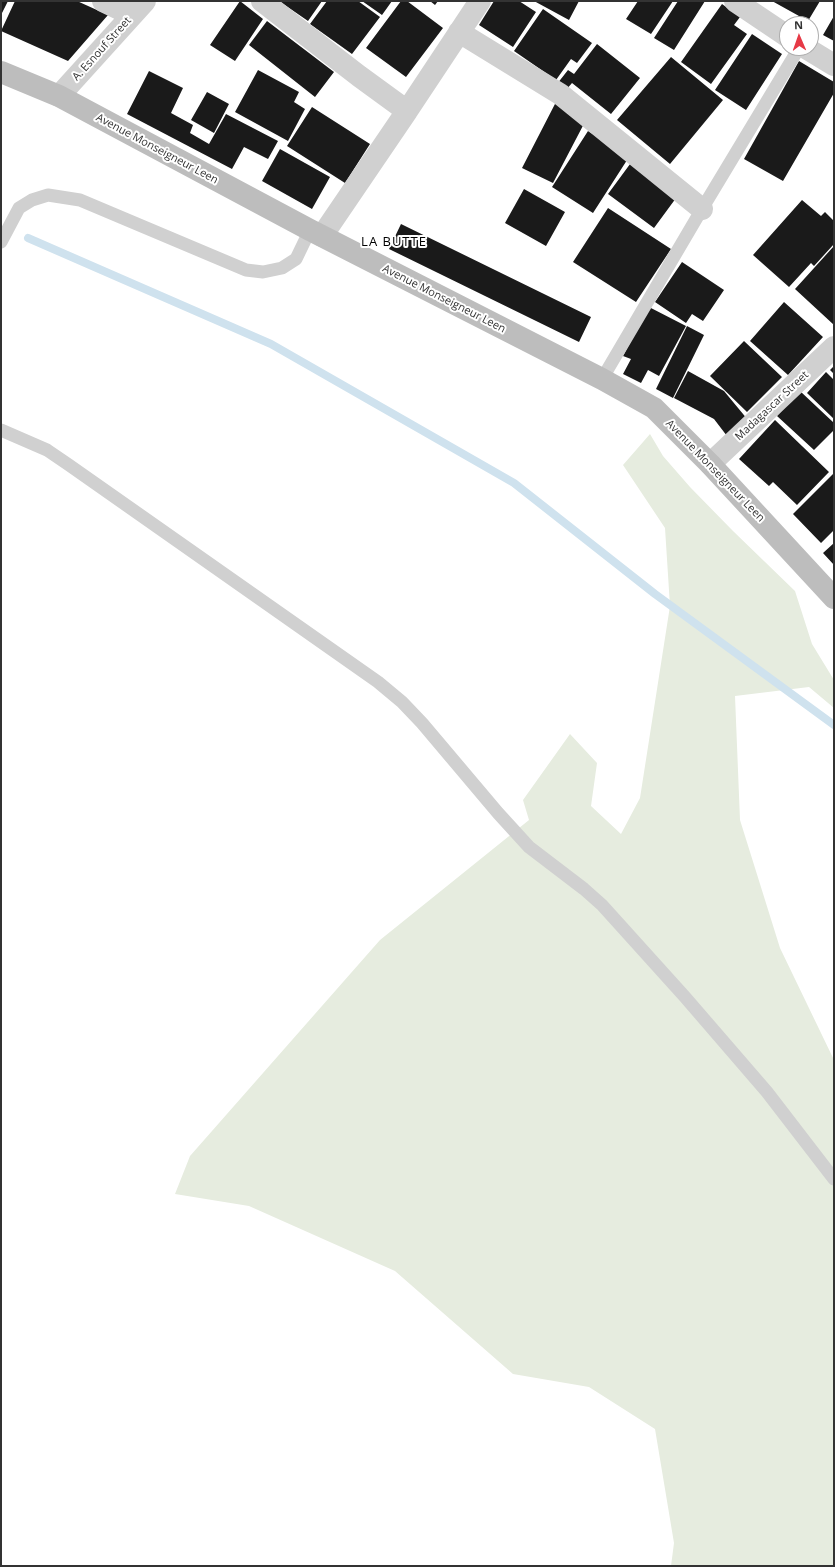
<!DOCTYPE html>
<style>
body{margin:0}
#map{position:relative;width:835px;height:1567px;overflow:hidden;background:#fff;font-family:"Open Sans",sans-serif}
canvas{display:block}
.frame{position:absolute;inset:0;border:2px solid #333;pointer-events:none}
.north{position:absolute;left:779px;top:16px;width:40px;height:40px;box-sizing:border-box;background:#fff;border:1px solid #adadad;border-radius:50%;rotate:358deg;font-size:11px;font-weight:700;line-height:16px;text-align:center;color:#333}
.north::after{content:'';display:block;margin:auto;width:14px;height:18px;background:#e63946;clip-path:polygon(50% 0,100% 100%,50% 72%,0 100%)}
</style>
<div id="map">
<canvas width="835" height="1567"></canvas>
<div class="frame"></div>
<div class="north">N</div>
</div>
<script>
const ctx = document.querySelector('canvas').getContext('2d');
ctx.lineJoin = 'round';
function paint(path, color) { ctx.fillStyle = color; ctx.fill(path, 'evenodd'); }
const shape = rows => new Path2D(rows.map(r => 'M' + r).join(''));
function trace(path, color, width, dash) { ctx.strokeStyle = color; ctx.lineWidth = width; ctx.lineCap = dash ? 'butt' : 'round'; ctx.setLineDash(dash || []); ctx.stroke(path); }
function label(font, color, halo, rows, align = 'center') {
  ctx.font = font + ' "Open Sans",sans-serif'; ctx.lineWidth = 4; ctx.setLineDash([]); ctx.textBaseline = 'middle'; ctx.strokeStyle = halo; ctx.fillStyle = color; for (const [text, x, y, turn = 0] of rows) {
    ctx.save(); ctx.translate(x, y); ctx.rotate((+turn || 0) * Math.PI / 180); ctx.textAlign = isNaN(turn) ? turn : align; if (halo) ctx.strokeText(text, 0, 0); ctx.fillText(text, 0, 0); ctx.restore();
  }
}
const green = shape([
 [650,434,663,456,690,487,733,531,795,591,812,644,834,680,834,708,809,687,735,696,740,820,780,948,834,1060,834,1566,671,1566,674,1543,655,1429,589,1387,513,1374,395,1271,249,1206,175,1194,190,1156,380,940,529,820,523,800,570,734,597,763,591,806,621,834,640,798,670,606,665,528,623,465]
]);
const stream = shape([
 [28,238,271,344,514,483,655,594,834,725]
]);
const building = shape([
 [1,1,8,1,1,15],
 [15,1,77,1,108,15,68,61,1,31],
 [240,1,263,19,235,61,210,45],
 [279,1,322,1,308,21],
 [327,1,358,1,380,17,352,54,310,24],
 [362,1,392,1,382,15],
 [401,1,407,1,443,28,406,77,366,48],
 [430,1,438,1,435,5],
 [494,1,519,1,536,12,513,47,479,25],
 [534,1,579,1,569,20],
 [638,1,673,1,651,34,626,19],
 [678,1,705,1,674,50,654,38],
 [772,1,820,1,808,21],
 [722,4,740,17,734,25,747,34,711,84,681,62],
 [543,9,592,43,577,63,571,59,556,80,514,51],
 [834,16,834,41,823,35],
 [267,21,334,72,315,97,249,45],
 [752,34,782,54,746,110,715,90],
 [597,44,640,78,611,114,572,83,566,90,557,84,568,70,574,74],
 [671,57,723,100,670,164,617,120],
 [799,61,834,82,834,93,783,181,744,159],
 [258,70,299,92,294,102,305,109,288,141,235,112],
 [149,71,183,88,171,113,193,125,190,133,209,144,226,114,278,141,268,159,244,147,232,169,127,114],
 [207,92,229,104,214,133,191,120],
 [556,102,587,118,553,183,522,168],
 [312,107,370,144,345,183,287,146],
 [588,131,629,157,593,213,552,187],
 [280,149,330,177,312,209,262,181],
 [633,160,679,194,654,228,608,194],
 [524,189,565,212,546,246,505,223],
 [802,200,821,216,825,212,834,221,834,244,814,266,811,263,789,287,753,255],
 [608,208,671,249,636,302,573,262],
 [401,224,591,317,579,342,389,249],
 [834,246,834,325,795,289],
 [682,262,724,290,703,321,692,314,686,323,655,302],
 [784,302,823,337,788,375,750,341],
 [649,307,686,326,659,376,648,370,641,383,623,374,631,359,623,356],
 [687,326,704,335,673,398,656,389],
 [744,341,782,377,747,412,710,376],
 [834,366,834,374,830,370],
 [688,371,724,391,748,420,727,436,714,419,674,398],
 [826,372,834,380,834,419,807,393],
 [800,391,834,423,834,430,814,450,777,416],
 [775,420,829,472,797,505,773,482,769,486,739,459],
 [834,473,834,530,821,543,793,514],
 [834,543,834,565,823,553]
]);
const service = shape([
 [1,242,19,208,32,200,48,195,80,200,246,270,263,272,282,268,296,259,310,230],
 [602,379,702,209,799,48],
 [1,430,47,450,69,465,378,682,402,702,422,723,498,813,529,847,584,889,602,905,685,997,767,1092,834,1179]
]);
const minor = shape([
 [103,1,132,15],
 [262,1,359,76,407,111,480,1],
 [735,1,787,36],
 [459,32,560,94,702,209],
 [806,48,834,65],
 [59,96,145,1],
 [322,236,407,111],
 [710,464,834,347]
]);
const secondary = shape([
 [1,72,59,96,310,230,602,379,654,408,710,464,834,598]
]);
const streetNames = [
 ["A. Esnouf Street",102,49,-48],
 ["Avenue Monseigneur Leen",157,149,28],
 ["Avenue Monseigneur Leen",444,299,27],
 ["Madagascar Street",772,406,-43],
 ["Avenue Monseigneur Leen",715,471,46]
];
const quarterNames = [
 ["LA BUTTE",394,242]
];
paint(green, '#e6ecdf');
trace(stream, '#cfe2ee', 8);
paint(building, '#1a1a1a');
trace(service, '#d0d0d0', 13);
trace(minor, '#d0d0d0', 22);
trace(secondary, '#bdbdbd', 22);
label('11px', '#333', '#fff', streetNames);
ctx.letterSpacing = '1px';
label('13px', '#000', '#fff', quarterNames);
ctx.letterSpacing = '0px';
</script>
